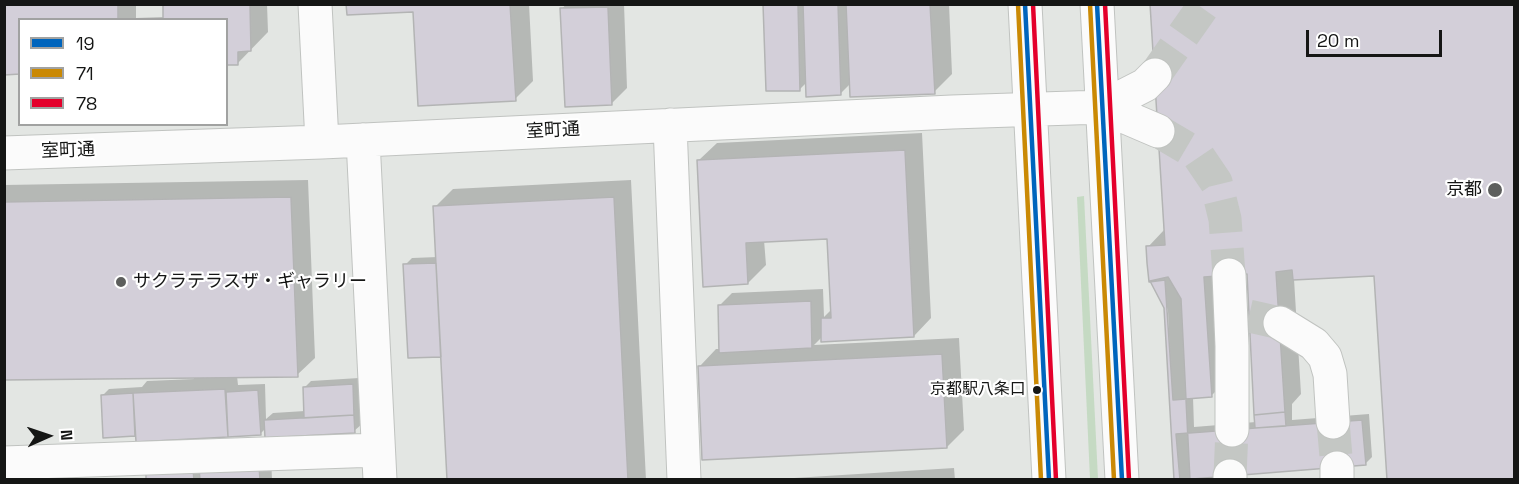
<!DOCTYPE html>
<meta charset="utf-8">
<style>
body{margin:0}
#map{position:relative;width:1519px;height:484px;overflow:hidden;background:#e3e6e3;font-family:"Space Grotesk",sans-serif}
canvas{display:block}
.frame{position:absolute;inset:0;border:6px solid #151615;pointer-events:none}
.legend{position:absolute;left:18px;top:18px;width:210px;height:108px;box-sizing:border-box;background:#fff;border:2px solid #a1a2a1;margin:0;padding:8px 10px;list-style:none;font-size:18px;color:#151615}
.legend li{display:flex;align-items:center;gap:12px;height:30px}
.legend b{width:30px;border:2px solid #a1a2a1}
.north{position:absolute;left:18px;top:406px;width:60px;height:60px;-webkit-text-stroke:4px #fff;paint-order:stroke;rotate:87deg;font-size:16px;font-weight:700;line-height:24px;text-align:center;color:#151615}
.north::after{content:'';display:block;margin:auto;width:21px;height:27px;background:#151615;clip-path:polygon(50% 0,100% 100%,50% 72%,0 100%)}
.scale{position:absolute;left:1306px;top:30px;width:136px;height:27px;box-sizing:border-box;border:3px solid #151615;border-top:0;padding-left:8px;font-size:18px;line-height:21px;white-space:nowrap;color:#151615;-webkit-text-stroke:4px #fff;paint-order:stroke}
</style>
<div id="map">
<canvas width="1519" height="484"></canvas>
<div class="frame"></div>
<ul class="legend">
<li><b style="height:8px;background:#0065bd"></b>19</li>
<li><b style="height:8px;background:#ca8904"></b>71</li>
<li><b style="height:8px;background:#e4002b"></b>78</li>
</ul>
<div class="north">N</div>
<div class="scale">20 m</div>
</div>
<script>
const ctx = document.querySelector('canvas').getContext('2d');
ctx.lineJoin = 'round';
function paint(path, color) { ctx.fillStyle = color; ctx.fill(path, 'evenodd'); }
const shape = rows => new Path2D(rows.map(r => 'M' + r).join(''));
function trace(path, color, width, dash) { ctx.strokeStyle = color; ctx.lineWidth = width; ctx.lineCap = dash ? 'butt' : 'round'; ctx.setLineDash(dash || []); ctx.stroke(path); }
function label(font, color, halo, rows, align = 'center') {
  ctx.font = font + ' "Space Grotesk","Noto Sans JP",sans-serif'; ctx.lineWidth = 4.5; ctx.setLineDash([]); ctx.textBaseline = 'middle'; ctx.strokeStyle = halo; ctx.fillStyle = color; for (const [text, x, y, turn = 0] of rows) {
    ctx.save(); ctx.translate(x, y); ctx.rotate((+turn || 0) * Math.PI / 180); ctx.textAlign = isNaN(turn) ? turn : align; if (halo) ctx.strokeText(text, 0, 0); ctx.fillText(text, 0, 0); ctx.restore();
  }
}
const green = shape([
 [1084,196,1098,479,1090,479,1077,197]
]);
const shadow = shape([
 [4,4,136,4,136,18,165,17,164,4,267,4,268,32,237,64,226,20,20,20],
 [348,4,529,4,533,81,515,99,414,10],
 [566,4,624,4,627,88,612,103,562,9],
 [765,4,949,4,952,74,934,92,851,83,840,94,807,82,800,89],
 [1152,4,1514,4,1514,480,1389,480,1375,274,1294,279,1301,394,1292,404,1292,420,1369,414,1372,457,1365,464,1196,477,1197,480,1175,480,1168,311,1148,247,1164,230],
 [1248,272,1256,422,1194,427,1193,397,1211,396,1228,379,1221,274],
 [922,133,931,318,914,336,823,336,814,345,959,338,964,430,947,447,700,366,716,349,721,349,719,306,732,293,823,289,824,317,832,309,829,238,764,240,766,265,748,283,699,160,717,143],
 [308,180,315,358,297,375,237,376,238,385,265,384,266,419,273,413,305,411,304,388,311,381,359,378,362,424,354,431,266,428,260,434,137,440,137,435,104,436,102,396,109,389,142,387,147,381,194,379,194,376,4,378,4,185],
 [631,180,646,480,449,480,443,355,405,265,412,258,438,257,435,207,453,189],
 [271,453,272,480,148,480],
 [954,468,955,480,762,480]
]);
const building = shape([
 [4,4,118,4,118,20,20,20,20,74,4,75,4,4],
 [163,4,250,4,251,51,238,52,238,65,226,65,226,20,163,20,163,4],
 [346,4,510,4,516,101,418,106,413,12,347,15,346,4],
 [763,4,798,4,800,91,766,91,763,4],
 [803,4,838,4,841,95,806,97,803,4],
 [846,4,930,4,935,94,850,97,846,4],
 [1150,4,1514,4,1514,480,1387,480,1374,276,1293,280,1292,270,1276,272,1285,412,1254,415,1247,274,1204,277,1212,397,1173,400,1165,280,1149,282,1147,263,1146,246,1165,245,1150,4],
 [608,7,612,105,565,107,560,8,608,7],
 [905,150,914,337,821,342,821,318,831,318,827,239,746,243,748,284,703,287,697,160,905,150],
 [291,197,298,377,4,380,4,202,291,197],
 [614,197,628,480,447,480,433,206,614,197],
 [436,263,441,357,408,358,403,264,436,263],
 [1168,277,1181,299,1190,480,1174,480,1164,308,1150,281,1168,277],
 [811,301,812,348,719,353,718,305,811,301],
 [942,354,947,448,702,460,698,366,942,354],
 [353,384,354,415,304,418,303,387,353,384],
 [225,389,228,437,136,442,133,393,225,389],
 [258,390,261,435,228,437,226,392,258,390],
 [133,393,135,436,103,438,101,395,133,393],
 [1285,412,1286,426,1255,428,1254,415,1285,412],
 [354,415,355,433,265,438,264,420,354,415],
 [1362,420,1366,465,1180,480,1176,434,1362,420],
 [259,465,260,480,200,480,199,468,259,465],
 [193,469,194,480,146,480,146,471,193,469]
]);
const minorTunnel = shape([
 [1155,75,1205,4],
 [1158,131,1197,154,1216,182,1225,219,1229,275],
 [1249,316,1280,323],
 [1333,422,1337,468],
 [1230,476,1232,430]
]);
const minor = shape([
 [315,4,322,142],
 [1025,4,1049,480],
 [1097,4,1122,480],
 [1102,107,1145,85,1155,75],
 [670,125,684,480],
 [363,140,380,480],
 [4,153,322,142,952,112,1102,107,1158,131],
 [1229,275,1232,346,1232,430],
 [1280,323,1314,344,1325,357,1330,374,1333,422],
 [4,463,378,450],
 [1337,468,1337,480],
 [1230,476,1230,480]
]);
const bus1 = shape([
 [1025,4,1049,480],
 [1097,4,1122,480]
]);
const bus2 = shape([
 [1018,4,1041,480],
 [1090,4,1114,480]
]);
const bus3 = shape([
 [1033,4,1056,480],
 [1105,4,1129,480]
]);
const markers = [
 [1495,190,8,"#5d5f5d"],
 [121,282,6,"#5d5f5d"],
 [1037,390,5,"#151615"]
];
const busNames = [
 ["京都駅八条口",1026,390]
];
const streetNames = [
 ["室町通",553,131,-3],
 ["室町通",68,151,-2]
];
const poiNames = [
 ["京都",1482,190],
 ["サクラテラスザ・ギャラリー",133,282,"left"]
];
paint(green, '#c5dac3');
paint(shadow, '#0003');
paint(building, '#d3cfd9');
trace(building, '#b3b4b4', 1.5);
trace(minorTunnel, '#c4c7c4', 33, [33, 16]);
trace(minor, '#c0c3c0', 35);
trace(minor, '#fbfbfb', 33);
trace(bus1, '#0065bd', 4.5);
trace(bus2, '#ca8904', 4.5);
trace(bus3, '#e4002b', 4.5);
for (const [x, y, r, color] of markers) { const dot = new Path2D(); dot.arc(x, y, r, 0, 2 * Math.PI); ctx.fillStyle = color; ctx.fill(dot); trace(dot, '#fff', 2); }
label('16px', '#151615', '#fff', busNames, 'right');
label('18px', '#151615', '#fff', streetNames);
label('18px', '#151615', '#fff', poiNames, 'right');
</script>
